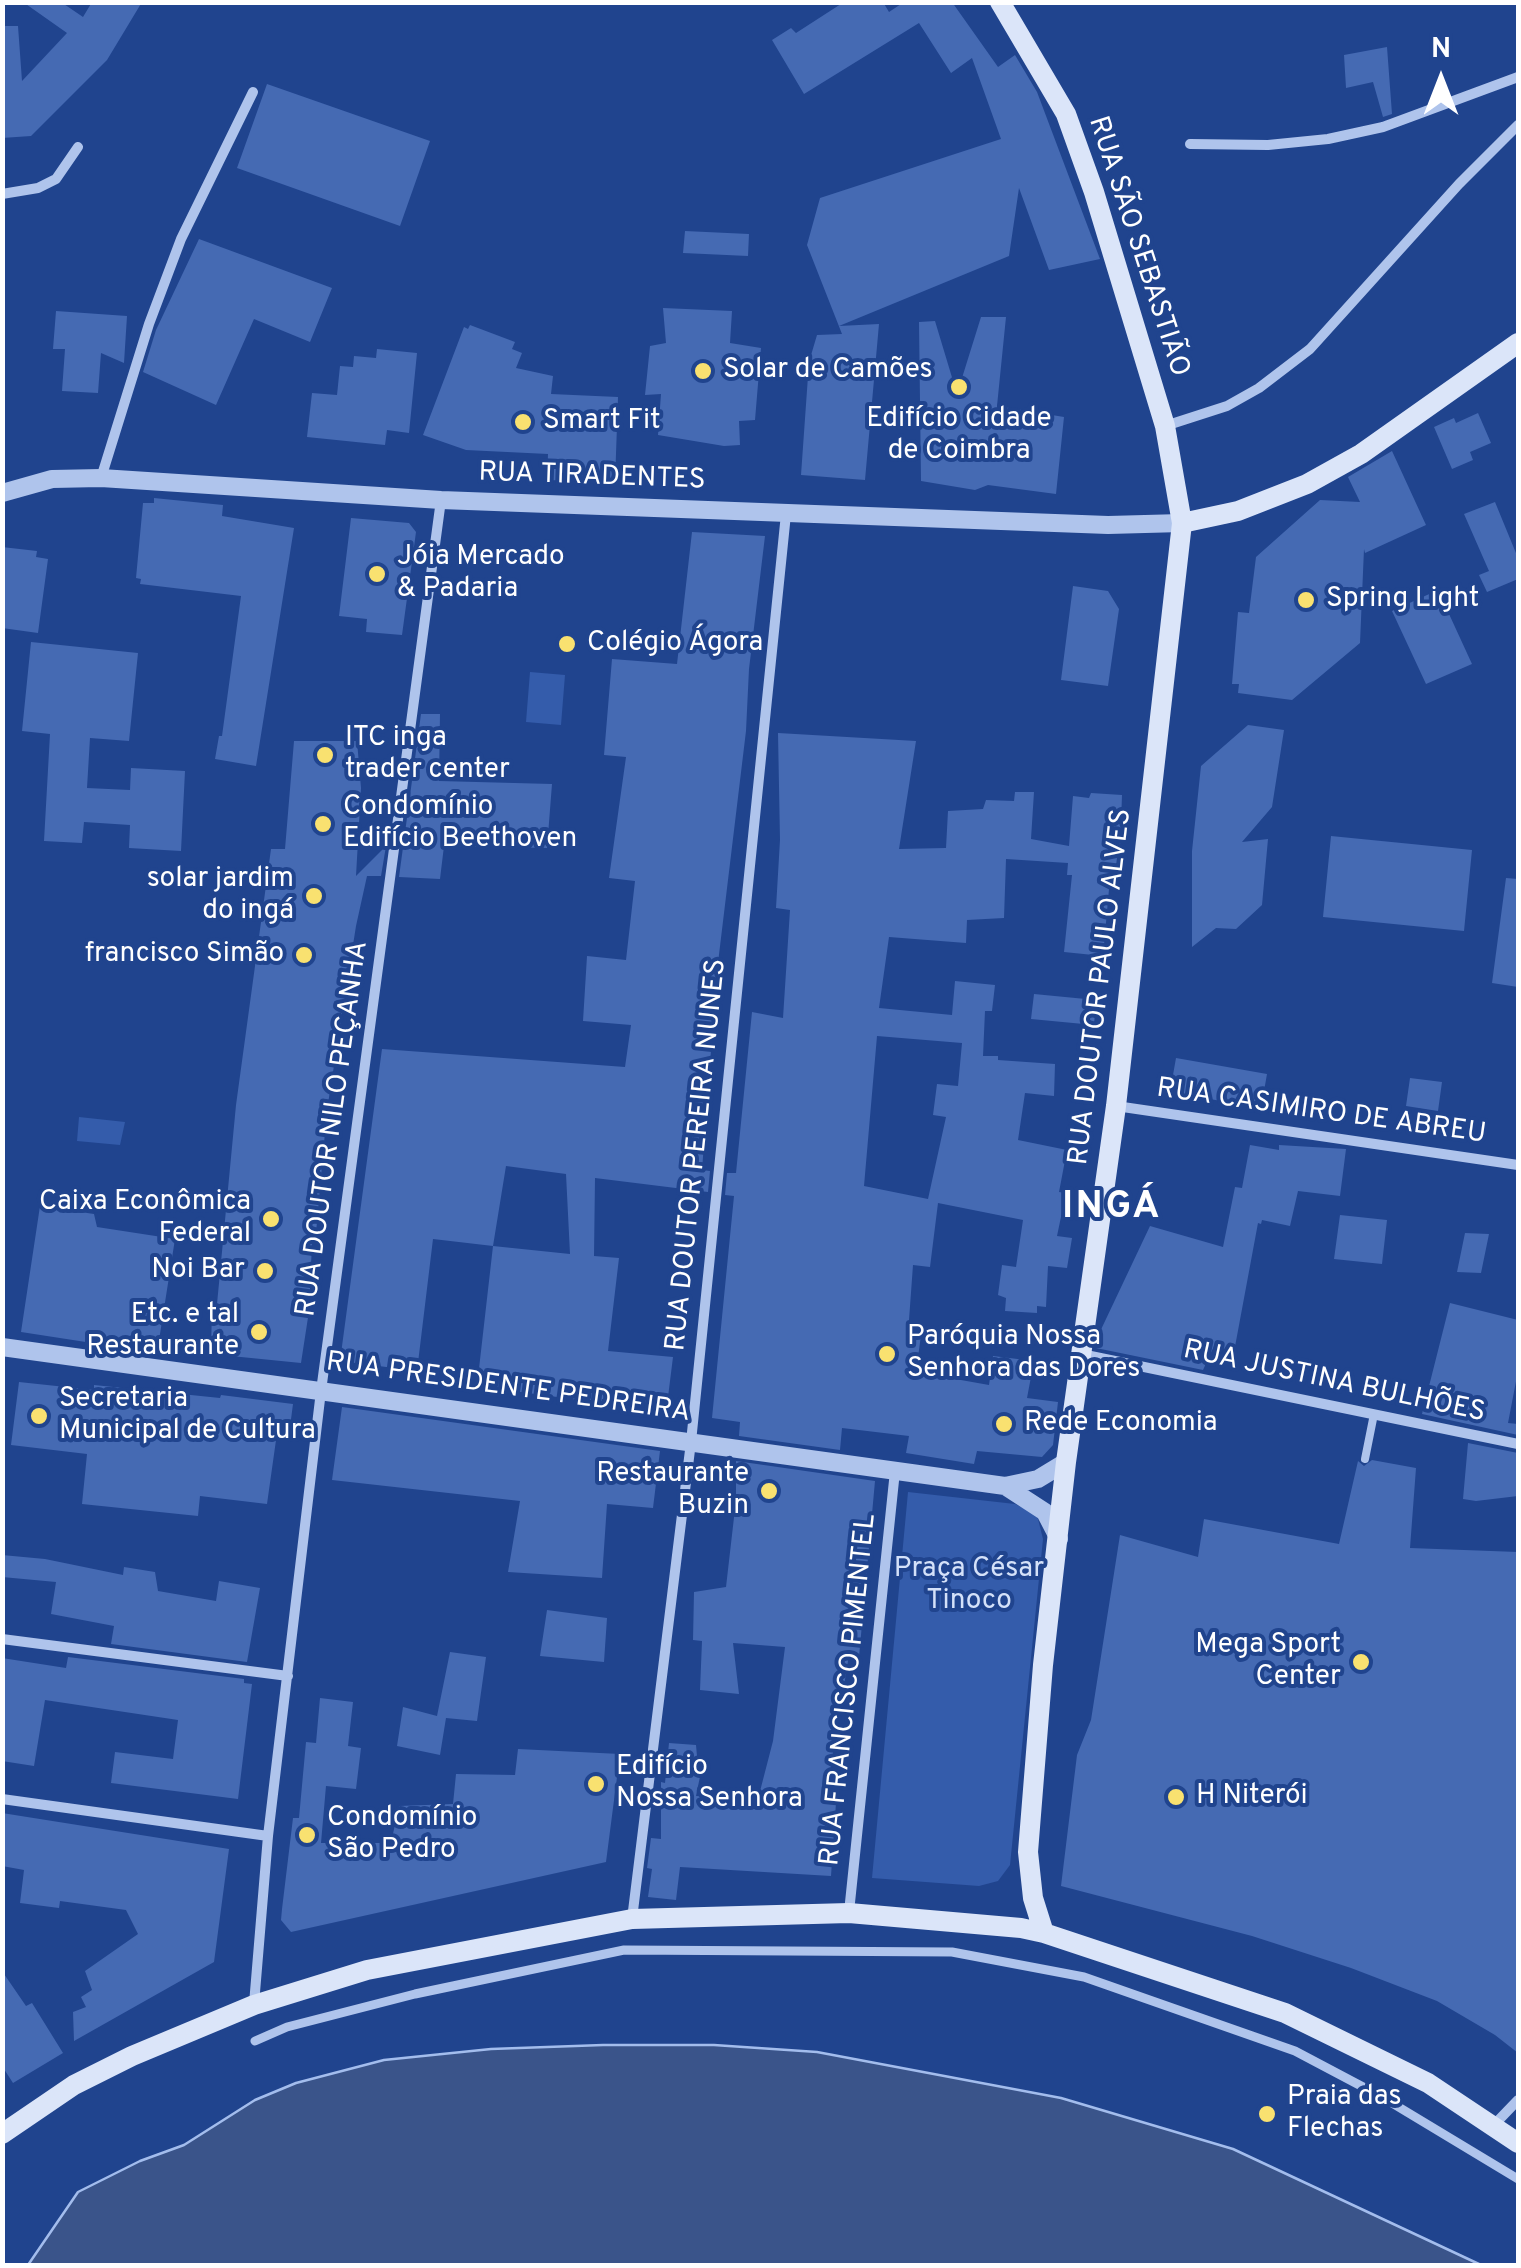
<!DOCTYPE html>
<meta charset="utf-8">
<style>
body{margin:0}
#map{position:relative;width:1521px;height:2268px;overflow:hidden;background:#20448e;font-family:Overpass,sans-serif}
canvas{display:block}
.frame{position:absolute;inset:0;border:5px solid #fff;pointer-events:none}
.north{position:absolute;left:1391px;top:30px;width:100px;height:100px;-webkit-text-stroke:8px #20448e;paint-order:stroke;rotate:0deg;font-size:28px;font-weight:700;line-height:40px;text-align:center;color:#fff}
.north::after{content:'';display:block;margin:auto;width:35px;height:45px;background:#fff;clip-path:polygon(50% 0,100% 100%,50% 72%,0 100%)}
</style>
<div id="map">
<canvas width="1521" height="2268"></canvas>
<div class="frame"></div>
<div class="north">N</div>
</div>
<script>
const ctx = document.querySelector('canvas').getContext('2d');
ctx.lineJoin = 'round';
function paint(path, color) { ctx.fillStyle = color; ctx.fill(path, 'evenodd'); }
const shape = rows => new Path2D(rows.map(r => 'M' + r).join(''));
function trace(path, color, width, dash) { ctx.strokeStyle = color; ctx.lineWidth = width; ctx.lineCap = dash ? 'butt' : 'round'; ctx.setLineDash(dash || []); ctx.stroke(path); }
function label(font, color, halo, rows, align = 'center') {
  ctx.font = font + ' Overpass,sans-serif'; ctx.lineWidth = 8; ctx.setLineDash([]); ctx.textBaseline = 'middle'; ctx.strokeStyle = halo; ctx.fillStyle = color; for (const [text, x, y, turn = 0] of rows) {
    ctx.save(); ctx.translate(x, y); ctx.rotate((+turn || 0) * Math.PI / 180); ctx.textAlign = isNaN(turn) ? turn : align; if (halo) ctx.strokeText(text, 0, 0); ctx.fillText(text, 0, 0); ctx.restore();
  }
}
const green = shape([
 [530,672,565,675,561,725,526,722],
 [79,1117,125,1122,120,1145,77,1141],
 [908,1492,1015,1504,1037,1515,1043,1539,1010,1865,998,1881,979,1886,872,1878]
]);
const water = shape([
 [603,2045,714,2045,817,2052,1061,2098,1233,2149,1481,2265,28,2265,78,2192,140,2161,184,2145,255,2100,296,2083,384,2060,491,2049,603,2045]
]);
const building = shape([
 [23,2,61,2,83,17,92,2,142,2,107,60,31,136,2,138,2,26,18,26,22,81,67,33],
 [844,2,883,2,889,12,904,2,952,2,998,67,1015,55,1037,92,1100,259,1049,270,1019,188,1009,256,839,326,879,324,865,480,801,475,809,362,817,335,842,334,807,245,820,198,1001,139,972,58,951,73,919,23,804,94,772,40,791,28,796,33],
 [1387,47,1392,114,1383,117,1373,82,1346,88,1344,55],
 [267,84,430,141,400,226,237,168],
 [685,231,749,234,748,256,683,253],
 [199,239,332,288,310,342,254,319,216,405,143,372,156,330],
 [663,308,732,311,730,343,761,348,755,420,739,421,740,445,724,446,658,435,661,394,645,395,650,346,666,343],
 [56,311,127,316,124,363,101,353,98,393,62,391,65,349,53,349],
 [981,317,1006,317,997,406,1064,417,1056,494,988,485,975,490,921,481,919,322,935,321,957,394],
 [470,325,515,342,512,349,522,353,516,368,553,376,551,394,618,397,615,482,547,480,548,454,466,450,423,435,464,327,468,329],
 [377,349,417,353,409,433,387,430,385,445,307,437,312,393,337,395,340,366,353,367,354,356,376,358],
 [1478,413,1491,443,1470,452,1473,460,1452,469,1434,427,1454,418,1456,423],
 [1392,451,1426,525,1365,553,1364,549,1360,643,1292,700,1238,693,1239,684,1232,684,1238,612,1249,613,1256,557,1320,500,1360,502,1348,477],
 [154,498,223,505,222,516,294,528,256,766,215,759,219,736,222,736,241,596,140,584,141,579,136,578,143,503,154,503],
 [1495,502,1518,558,1518,579,1487,592,1479,575,1489,571,1464,514],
 [351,518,409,523,416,532,402,635,366,632,367,619,339,616],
 [692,532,765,536,749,669,746,731,717,971,702,1170,710,1171,708,1192,595,1178,594,1256,619,1258,608,1351,673,1357,667,1405,602,1399,601,1403,477,1386,493,1246,433,1239,417,1371,340,1361,382,1049,625,1067,631,1025,583,1021,587,956,626,960,635,881,609,878,626,757,604,755,612,659,677,664],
 [506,1166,566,1174,570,1254,493,1246],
 [2,547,37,551,36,557,48,559,38,633,2,628],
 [1073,586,1108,591,1119,609,1108,686,1061,680],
 [1438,590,1472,664,1426,684,1392,611],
 [31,642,138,653,129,741,90,738,87,788,130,790,131,768,185,771,181,851,129,848,130,825,84,822,82,843,44,841,50,734,22,731],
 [421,714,440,714,439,781,552,784,547,848,444,846,440,879,399,877],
 [1248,725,1284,730,1272,807,1242,842,1268,839,1262,905,1236,929,1216,928,1192,947,1192,851,1201,766],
 [778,733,916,741,899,849,946,848,948,811,983,809,986,800,1014,801,1015,792,1034,792,1031,839,1069,846,1073,796,1089,798,1091,793,1122,795,1119,879,1110,878,1103,956,1064,952,1072,875,1067,875,1068,863,1006,859,1004,918,967,920,966,943,889,937,879,1008,952,1015,955,981,995,985,992,1011,985,1011,983,1056,998,1056,998,1060,1055,1064,1054,1096,1025,1093,1018,1140,1067,1150,1059,1192,1066,1193,1057,1236,1072,1238,1067,1268,1048,1266,1046,1307,1037,1306,1037,1313,1005,1311,1006,1298,998,1295,1002,1265,1016,1267,1023,1220,938,1203,930,1267,913,1265,909,1320,921,1335,916,1372,989,1385,993,1356,1034,1361,1027,1398,1058,1402,1053,1445,1042,1457,977,1451,974,1464,906,1453,909,1436,842,1428,840,1450,739,1436,740,1422,712,1418,734,1196,725,1195,727,1173,736,1173,752,1012,783,1018,790,910,776,908,780,840],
 [877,1036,962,1043,958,1086,937,1084,933,1115,946,1117,928,1199,864,1186],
 [294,741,357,741,361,788,356,876,386,846,381,876,367,876,356,926,327,1110,315,1244,312,1243,309,1311,301,1363,211,1354,212,1303,217,1304,236,1105,271,849,285,849],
 [1331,836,1472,850,1464,931,1323,917],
 [1506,878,1518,879,1518,987,1492,983],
 [1034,994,1096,1000,1094,1025,1031,1019],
 [1176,1058,1267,1074,1261,1108,1170,1092],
 [1410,1078,1442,1082,1438,1111,1406,1106],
 [1250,1145,1279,1150,1279,1145,1346,1149,1340,1196,1298,1191,1290,1226,1262,1220,1261,1224,1258,1223,1234,1352,1214,1346,1203,1370,1096,1348,1097,1338,1150,1226,1223,1247,1235,1187,1242,1188],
 [40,1206,94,1214,97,1227,175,1239,157,1353,21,1332],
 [1340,1215,1387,1220,1382,1264,1334,1259],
 [1465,1233,1489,1234,1481,1273,1457,1272],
 [1450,1303,1518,1320,1518,1371,1508,1423,1518,1424,1518,1435,1422,1414],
 [19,1382,94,1390,94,1385,220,1398,221,1395,293,1404,290,1427,278,1426,267,1504,200,1496,198,1516,82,1504,87,1454,11,1445],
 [342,1407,660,1451,653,1508,607,1504,602,1578,508,1572,520,1501,332,1480],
 [1468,1443,1518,1453,1518,1496,1476,1501,1463,1499],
 [1372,1460,1416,1468,1410,1548,1518,1552,1518,2053,1495,2035,1437,2001,1351,1968,1252,1936,1061,1886,1077,1755,1091,1720,1120,1535,1198,1557,1204,1519,1339,1544,1358,1461,1364,1466],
 [736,1461,875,1481,859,1657,849,1655,825,1802,836,1803,831,1876,680,1867,676,1900,648,1897,652,1869,647,1868,651,1838,661,1839,661,1782,665,1783,669,1743,696,1745,697,1756,704,1757,696,1796,758,1799,773,1741,785,1647,733,1643,739,1694,700,1690,702,1641,693,1640,694,1592,726,1587,736,1500],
 [2,1555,45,1559,123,1575,124,1567,155,1572,158,1591,216,1601,219,1581,260,1588,247,1662,111,1644,114,1626,51,1614,56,1582,2,1577],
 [547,1610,607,1618,604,1662,540,1656],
 [450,1652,486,1657,477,1721,446,1718,440,1755,397,1746,403,1707,437,1716],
 [68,1657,244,1679,244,1683,252,1684,238,1799,111,1783,115,1752,173,1759,178,1720,45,1700,34,1766,2,1761,2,1658,66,1668],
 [320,1698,353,1702,348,1746,361,1748,356,1789,326,1786,321,1843,391,1843,399,1806,453,1804,456,1774,515,1775,518,1749,620,1754,606,1862,291,1932,281,1920,282,1909,293,1818,299,1818,306,1742,316,1743],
 [2,1813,229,1849,214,1962,74,2041,73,2012,86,2007,81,1997,92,1990,85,1971,138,1934,126,1910,60,1901,59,1908,20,1903,24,1870,2,1866],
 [2,1971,26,2006,32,2003,63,2053,13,2083,2,2066]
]);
const service = shape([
 [1365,1459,1374,1414]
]);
const pedestrian = shape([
 [255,2041,287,2027,415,1994,624,1950,952,1952,1084,1977,1295,2051,1382,2097,1518,2179]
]);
const minor = shape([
 [1190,144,1268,145,1328,139,1383,127,1518,77],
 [2,194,38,188,56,179,78,147],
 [1165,426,1227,406,1259,388,1310,349,1459,184,1518,125],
 [101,478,149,324,181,239,253,92],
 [1116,1106,1518,1165],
 [1081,1354,1518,1444],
 [2,1639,288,1676],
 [2,1799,268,1836],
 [849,1912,895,1471],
 [632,1919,691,1442,786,514],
 [254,2004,268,1836,321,1391,441,500],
 [1493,2126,1518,2100]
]);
const tertiary = shape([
 [2,493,52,479,101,478,441,500,1108,525,1182,523],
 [2,1347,1005,1486,1038,1479,1066,1462],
 [1005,1486,1045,1512,1059,1539]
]);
const secondary = shape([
 [1000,2,1066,114,1094,192,1165,426,1182,523,1116,1106,1066,1462,1043,1665,1028,1852,1033,1898,1044,1933],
 [1182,523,1238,511,1307,484,1361,454,1518,343],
 [2,2134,74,2085,132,2056,254,2005,367,1970,632,1919,849,1913,1021,1928,1044,1933,1285,2013,1428,2083,1518,2143]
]);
const markers = [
 [703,371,10,"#f9e170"],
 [959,387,10,"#f9e170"],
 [523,422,10,"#f9e170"],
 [377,574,10,"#f9e170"],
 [1306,600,10,"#f9e170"],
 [567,644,10,"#f9e170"],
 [325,755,10,"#f9e170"],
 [323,824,10,"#f9e170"],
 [314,896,10,"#f9e170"],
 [304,955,10,"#f9e170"],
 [271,1219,10,"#f9e170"],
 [265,1271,10,"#f9e170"],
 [259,1332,10,"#f9e170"],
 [887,1354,10,"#f9e170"],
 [39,1416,10,"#f9e170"],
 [1004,1424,10,"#f9e170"],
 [769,1491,10,"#f9e170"],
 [1361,1662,10,"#f9e170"],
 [596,1784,10,"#f9e170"],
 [1176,1797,10,"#f9e170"],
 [307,1835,10,"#f9e170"],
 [1267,2114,10,"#f9e170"]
];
const streetNames = [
 ["RUA SÃO SEBASTIÃO",1137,247,72],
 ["RUA TIRADENTES",592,478,2],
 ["RUA DOUTOR PAULO ALVES",1102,987,-83],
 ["RUA CASIMIRO DE ABREU",1321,1113,8],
 ["RUA DOUTOR NILO PEÇANHA",334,1129,-82],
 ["RUA DOUTOR PEREIRA NUNES",698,1155,-84],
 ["RUA JUSTINA BULHÕES",1334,1383,12],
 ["RUA PRESIDENTE PEDREIRA",508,1389,8],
 ["RUA FRANCISCO PIMENTEL",850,1690,-84]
];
const poiNames = [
 ["Solar de Camões",723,371],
 ["Edifício Cidade",959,420,"center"],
 ["de Coimbra",959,452,"center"],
 ["Smart Fit",543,422],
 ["Jóia Mercado",397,558],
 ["& Padaria",397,590],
 ["Spring Light",1326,600],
 ["Colégio Ágora",587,644],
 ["ITC inga",345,739],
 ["trader center",345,771],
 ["Condomínio",343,808],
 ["Edifício Beethoven",343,840],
 ["solar jardim",294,880,"right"],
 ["do ingá",294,912,"right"],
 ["francisco Simão",284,955,"right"],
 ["Caixa Econômica",251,1203,"right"],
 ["Federal",251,1235,"right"],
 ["Noi Bar",245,1271,"right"],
 ["Etc. e tal",239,1316,"right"],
 ["Restaurante",239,1348,"right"],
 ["Paróquia Nossa",907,1338],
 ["Senhora das Dores",907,1370],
 ["Secretaria",59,1400],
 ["Municipal de Cultura",59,1432],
 ["Rede Economia",1024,1424],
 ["Restaurante",749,1475,"right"],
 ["Buzin",749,1507,"right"],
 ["Mega Sport",1341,1646,"right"],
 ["Center",1341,1678,"right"],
 ["Edifício",616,1768],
 ["Nossa Senhora",616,1800],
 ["H Niterói",1196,1797],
 ["Condomínio",327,1819],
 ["São Pedro",327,1851],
 ["Praia das",1287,2098],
 ["Flechas",1287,2130]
];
const parkNames = [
 ["Praça César",969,1570],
 ["Tinoco",969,1602]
];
const districtNames = [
 ["INGÁ",1112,1209]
];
paint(green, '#345cab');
paint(water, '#3a548a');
trace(water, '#a3bded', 2.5);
paint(building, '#456ab3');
trace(service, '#afc4ec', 8);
trace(pedestrian, '#afc4ec', 9);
trace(minor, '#afc4ec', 10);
trace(tertiary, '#afc4ec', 18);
trace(secondary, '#dbe5f9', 20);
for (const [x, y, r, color] of markers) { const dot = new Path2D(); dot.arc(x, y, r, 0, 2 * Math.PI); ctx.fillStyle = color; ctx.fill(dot); trace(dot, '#20448e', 4); }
label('28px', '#fff', '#20448e', streetNames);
label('28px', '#fff', '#20448e', poiNames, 'left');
label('28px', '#d4e1f9', '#20448e', parkNames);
ctx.letterSpacing = '2.5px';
label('bold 38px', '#fff', '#20448e', districtNames);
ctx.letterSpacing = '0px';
</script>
